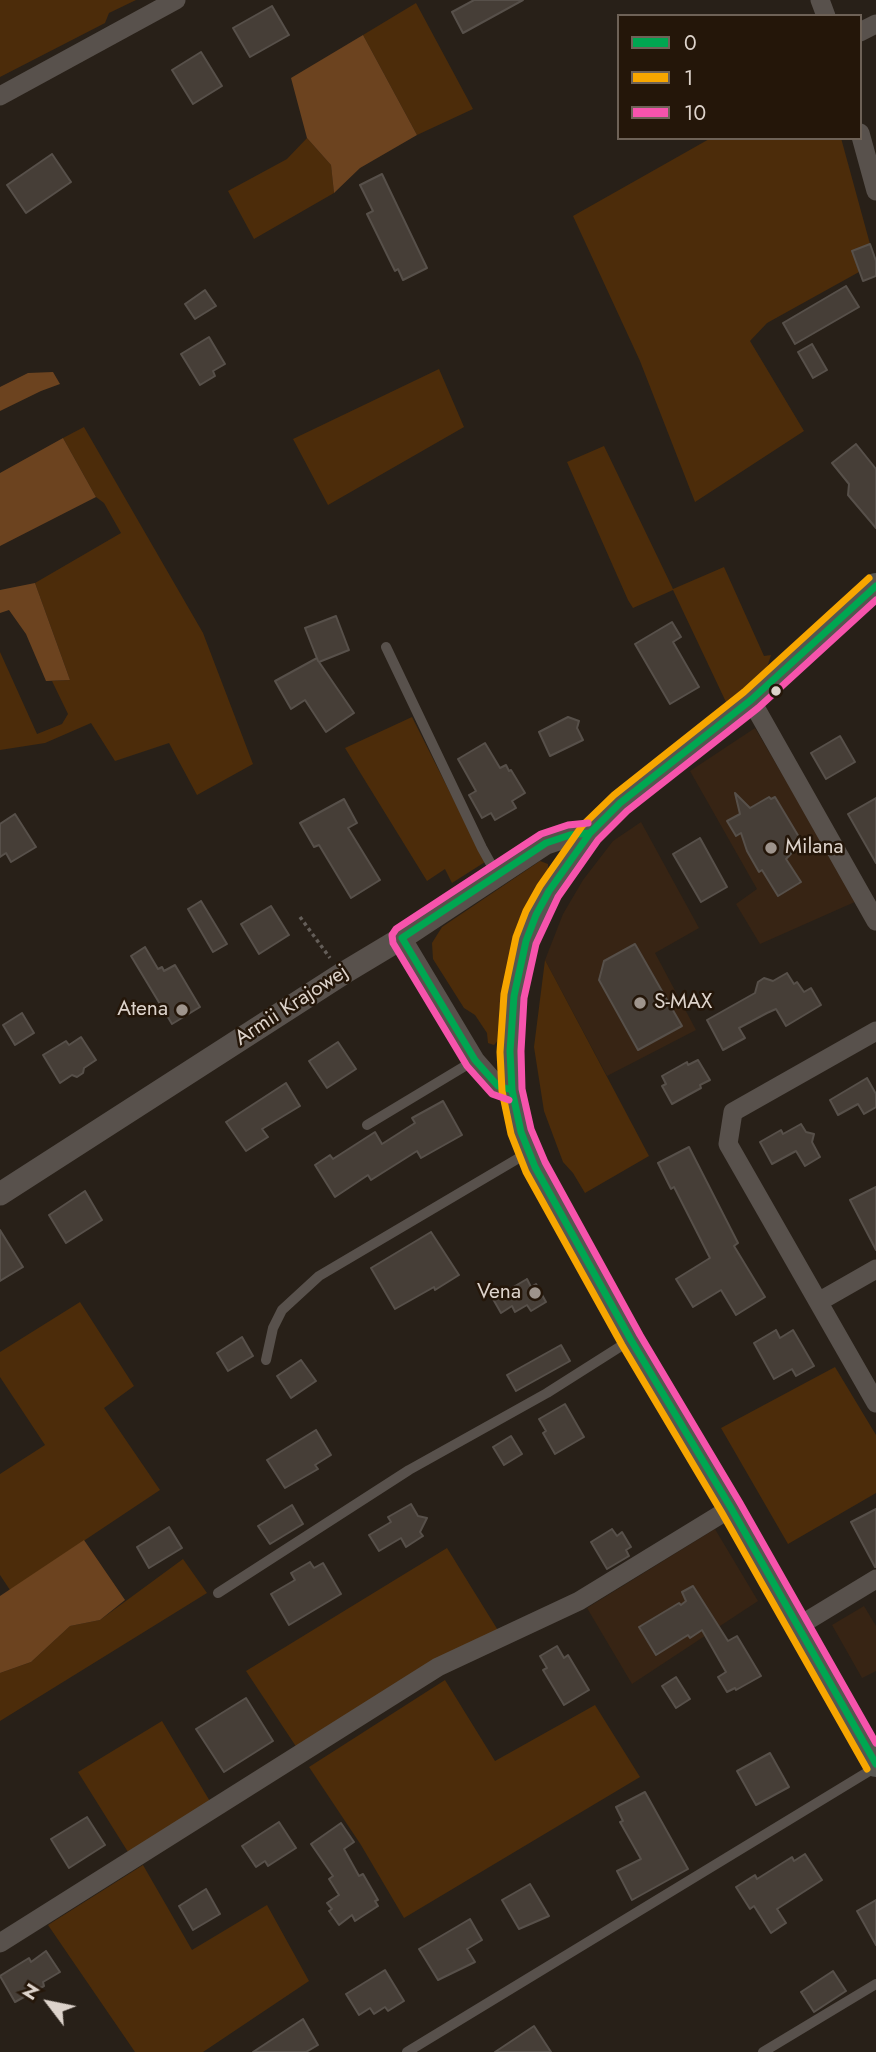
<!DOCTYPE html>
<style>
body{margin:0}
#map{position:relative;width:876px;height:2052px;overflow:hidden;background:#282018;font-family:Jost,sans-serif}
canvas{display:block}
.legend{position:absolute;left:617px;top:14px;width:245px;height:126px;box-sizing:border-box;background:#241609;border:2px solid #6e6257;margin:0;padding:9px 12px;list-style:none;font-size:21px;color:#ddd3cb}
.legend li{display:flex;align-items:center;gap:14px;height:35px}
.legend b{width:35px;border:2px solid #6e6257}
.north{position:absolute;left:14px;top:1968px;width:70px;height:70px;-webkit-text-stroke:5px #241609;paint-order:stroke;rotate:302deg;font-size:19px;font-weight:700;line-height:28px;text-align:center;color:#ddd3cb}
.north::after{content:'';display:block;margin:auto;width:24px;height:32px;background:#ddd3cb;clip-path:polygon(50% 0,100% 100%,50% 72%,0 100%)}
</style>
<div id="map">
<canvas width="876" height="2052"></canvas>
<ul class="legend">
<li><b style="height:9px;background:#00a651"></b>0</li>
<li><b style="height:9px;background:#f7a600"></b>1</li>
<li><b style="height:9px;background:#f653ac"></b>10</li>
</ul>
<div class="north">N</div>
</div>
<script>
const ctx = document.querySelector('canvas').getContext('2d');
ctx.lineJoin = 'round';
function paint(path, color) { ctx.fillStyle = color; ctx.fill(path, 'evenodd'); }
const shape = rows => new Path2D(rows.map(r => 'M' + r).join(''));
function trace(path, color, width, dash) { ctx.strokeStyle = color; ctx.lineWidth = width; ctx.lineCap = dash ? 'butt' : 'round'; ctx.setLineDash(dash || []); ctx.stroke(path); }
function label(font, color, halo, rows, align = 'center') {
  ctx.font = font + ' Jost,sans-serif'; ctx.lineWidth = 5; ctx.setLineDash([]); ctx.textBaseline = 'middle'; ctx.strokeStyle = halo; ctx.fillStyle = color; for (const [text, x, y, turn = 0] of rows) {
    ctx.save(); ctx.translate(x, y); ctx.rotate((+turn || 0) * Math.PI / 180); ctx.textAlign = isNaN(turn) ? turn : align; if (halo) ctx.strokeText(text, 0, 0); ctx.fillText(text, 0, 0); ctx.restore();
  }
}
const built = shape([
 [755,728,857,901,760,944,736,904,757,889,690,771],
 [641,822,699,928,655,953,696,1030,607,1076,545,960,563,914,583,880,613,841],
 [715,1529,758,1601,632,1684,587,1608],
 [864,1606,876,1626,876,1671,862,1678,832,1625]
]);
const green = shape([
 [0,0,136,0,109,13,105,23,0,77],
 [416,3,473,109,417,135,363,35],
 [307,138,331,165,334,193,254,239,228,191,287,159],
 [711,138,841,138,870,244,852,251,859,272,767,323,750,341,804,431,695,502,640,361,573,216],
 [439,369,464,427,328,505,293,439],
 [84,427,203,633,253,764,197,795,169,743,115,761,91,723,45,743,0,750,0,652,37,734,62,724,68,714,52,681,70,680,35,583,121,533,104,503,96,497,63,438],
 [604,446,673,589,724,567,764,656,771,655,766,671,726,702,673,590,633,608,628,600,567,462],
 [412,717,485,862,452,883,445,869,427,881,345,748],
 [540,861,548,864,548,871,510,961,499,1009,499,1039,494,1045,488,1043,487,1033,475,1015,464,1008,433,959,432,943,442,927],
 [545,960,649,1156,585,1193,573,1173,563,1162,544,1111,534,1047],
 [80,1302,134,1386,104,1408,160,1490,10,1590,0,1575,0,1474,45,1445,0,1377,0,1352],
 [835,1367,876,1435,876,1493,788,1544,721,1428],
 [447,1548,499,1632,297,1748,246,1671],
 [183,1559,207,1593,0,1721,0,1673,31,1662,70,1626,100,1620],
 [445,1680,495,1761,595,1705,640,1777,404,1918,361,1845,309,1767],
 [162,1721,211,1803,128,1852,78,1772],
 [143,1865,192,1950,267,1905,309,1981,203,2052,135,2052,48,1925]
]);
const forest = shape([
 [363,35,417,135,360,168,334,193,331,165,307,138,291,78],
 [53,372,60,384,41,391,0,411,0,387,28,373],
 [63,438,96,497,0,546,0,473],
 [35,583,70,680,46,681,26,634,9,610,0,613,0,590],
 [84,1540,125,1600,100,1620,70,1626,31,1662,0,1673,0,1596]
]);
const building = shape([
 [474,0,523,0,463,33,452,12,474,0],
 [272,6,289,35,250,57,233,28,272,6],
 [201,52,222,86,193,104,172,70,201,52],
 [52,154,71,182,26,213,7,185,52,154],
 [382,174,427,268,403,280,398,269,395,271,367,214,373,211,360,185,382,174],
 [870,244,876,261,876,276,863,281,852,251,870,244],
 [846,286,859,307,795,344,783,323,846,286],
 [205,290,216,306,195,319,185,304,205,290],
 [209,337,225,364,213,371,215,376,200,385,181,354,209,337],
 [812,344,827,370,813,378,798,352,812,344],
 [856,444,876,469,876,528,848,495,849,484,832,463,856,444],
 [336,616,349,650,319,662,354,713,326,732,305,700,291,709,275,681,317,658,318,661,305,628,336,616],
 [672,622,681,637,673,642,699,687,670,704,635,644,672,622],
 [568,717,579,721,577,728,583,740,550,756,539,732,568,717],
 [840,736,855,762,826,779,811,753,840,736],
 [485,743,500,768,506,765,509,771,511,770,525,793,512,801,516,808,495,820,491,813,482,818,469,795,476,791,458,759,485,743],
 [735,793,750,808,769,797,771,799,775,797,802,842,786,859,801,882,778,896,762,870,759,872,747,851,741,833,736,836,727,821,740,814,735,793],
 [876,798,876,863,848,814,876,798],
 [344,799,357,823,348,828,380,880,351,898,319,845,314,847,300,823,344,799],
 [15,814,36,847,11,862,6,853,0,857,0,824,15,814],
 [700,838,727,887,701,902,673,854,700,838],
 [201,901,227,944,213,952,188,909,201,901],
 [271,906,289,935,259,954,241,924,271,906],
 [635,944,682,1026,638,1050,599,980,604,961,635,944],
 [145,947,158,969,162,967,164,971,175,965,200,1007,172,1024,131,956,145,947],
 [787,973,794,984,797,982,804,992,811,988,821,1005,786,1026,776,1009,767,1013,739,1028,745,1038,723,1050,707,1020,755,993,758,982,764,978,773,981,787,973],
 [22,1013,34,1033,15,1045,3,1025,22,1013],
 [81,1037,96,1060,84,1068,83,1073,77,1077,72,1075,60,1083,43,1055,66,1041,69,1045,81,1037],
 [338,1042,356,1069,327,1088,309,1061,338,1042],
 [698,1060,710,1080,700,1085,701,1088,672,1104,662,1086,666,1084,662,1076,687,1062,688,1065,698,1060],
 [867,1078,876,1094,876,1107,864,1114,858,1104,838,1115,830,1100,867,1078],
 [286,1083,300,1106,262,1129,268,1137,246,1151,226,1122,286,1083],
 [443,1101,462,1135,421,1158,417,1151,371,1180,368,1175,335,1197,315,1165,330,1155,333,1159,375,1132,382,1144,415,1123,412,1118,443,1101],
 [801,1124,806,1132,814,1134,812,1142,820,1157,805,1166,796,1151,772,1164,760,1142,781,1130,783,1134,801,1124],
 [689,1147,738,1243,734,1246,765,1297,736,1315,721,1290,693,1307,676,1279,710,1258,674,1187,671,1189,658,1163,689,1147],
 [876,1187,876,1250,850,1200,876,1187],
 [85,1191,102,1220,66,1243,49,1215,85,1191],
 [0,1230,23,1267,0,1281,0,1230],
 [431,1232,459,1275,435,1290,434,1287,395,1309,371,1268,431,1232],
 [527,1279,531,1287,536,1284,546,1302,531,1311,527,1305,515,1312,512,1306,501,1313,493,1299,527,1279],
 [776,1330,780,1338,793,1330,814,1366,796,1376,792,1369,774,1379,754,1343,776,1330],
 [242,1337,253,1356,228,1371,217,1353,242,1337],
 [561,1345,570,1361,516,1391,507,1375,561,1345],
 [301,1360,316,1381,291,1398,277,1376,301,1360],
 [565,1404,584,1437,555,1454,543,1433,546,1431,539,1419,565,1404],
 [316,1430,331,1455,315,1465,318,1469,285,1488,267,1460,316,1430],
 [511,1436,522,1454,504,1465,493,1447,511,1436],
 [411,1504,418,1516,427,1518,420,1532,423,1536,406,1547,401,1538,379,1551,369,1535,391,1522,388,1517,411,1504],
 [292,1505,303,1524,270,1544,258,1526,292,1505],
 [876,1509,876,1567,875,1567,851,1522,876,1509],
 [169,1527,182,1548,149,1568,137,1547,169,1527],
 [612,1529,617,1536,622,1532,631,1547,626,1550,629,1556,607,1569,591,1542,612,1529],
 [310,1562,314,1568,323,1563,341,1594,289,1625,271,1594,295,1580,291,1573,310,1562],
 [693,1586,728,1641,737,1636,761,1676,736,1690,735,1688,727,1692,718,1677,726,1672,702,1630,690,1638,688,1635,656,1655,639,1627,679,1603,681,1605,686,1601,682,1592,693,1586],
 [557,1646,564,1658,568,1655,589,1690,564,1705,543,1670,547,1668,540,1656,557,1646],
 [676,1677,690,1699,676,1708,662,1686,676,1677],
 [246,1698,273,1741,224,1772,196,1729,246,1698],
 [770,1753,789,1787,756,1805,737,1771,770,1753],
 [645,1792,688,1869,632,1900,617,1871,641,1859,620,1822,623,1821,616,1807,645,1792],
 [87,1817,105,1845,69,1868,51,1839,87,1817],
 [279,1822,296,1848,268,1866,265,1861,256,1867,242,1846,279,1822],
 [341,1823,354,1842,344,1849,359,1876,363,1874,378,1900,375,1901,378,1906,355,1921,352,1915,339,1925,329,1911,332,1909,327,1903,339,1895,329,1879,333,1876,311,1844,341,1823],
 [805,1854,822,1880,777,1909,786,1923,771,1933,754,1906,750,1909,736,1887,755,1875,757,1879,792,1857,794,1861,805,1854],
 [530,1884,549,1916,519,1929,502,1900,530,1884],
 [206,1889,220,1914,193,1930,179,1906,206,1889],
 [876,1900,876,1945,857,1911,876,1900],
 [470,1919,482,1940,467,1949,475,1962,438,1980,419,1949,470,1919],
 [46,1951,60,1972,43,1982,44,1986,15,2002,0,1976,29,1958,31,1962,46,1951],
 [385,1970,404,2001,388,2011,385,2007,374,2014,370,2008,359,2015,346,1994,385,1970],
 [833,1971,846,1991,814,2012,801,1992,833,1971],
 [303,2019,318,2045,306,2052,253,2052,303,2019],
 [534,2026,551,2052,495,2052,534,2026]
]);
const path = shape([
 [300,917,330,958]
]);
const service = shape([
 [386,647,482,848,497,875],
 [367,1125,475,1060],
 [266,1360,273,1328,282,1310,319,1276,529,1152],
 [218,1593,409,1470,547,1393,629,1341],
 [407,2052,876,1767],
 [763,2052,876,1984]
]);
const minor = shape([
 [820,0,826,16],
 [860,32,876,24],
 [0,96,176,0],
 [860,133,876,191],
 [751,700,876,921],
 [402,938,475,1060,498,1086,512,1090],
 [876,1031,733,1112,728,1144,876,1403],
 [820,1301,876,1269],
 [797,1627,876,1579],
 [0,1943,438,1667,579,1601,731,1508]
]);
const tertiary = shape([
 [0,1194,342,974,402,938,546,843,570,835,590,833]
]);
const secondary = shape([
 [876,586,751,700,620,803,590,833,549,891,536,915,526,941,514,996,510,1051,512,1090,521,1132,535,1167,631,1340,731,1508,876,1764]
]);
const bus1 = shape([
 [876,586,751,700,620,803,590,833,549,891,536,915,526,941,514,996,510,1051,512,1090,521,1132,535,1167,631,1340,731,1508,876,1764],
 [512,1090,498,1086,475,1060,402,938,546,843,570,835,589,833]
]);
const bus2 = shape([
 [867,1769,722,1513,622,1345,526,1172,511,1134,502,1091,500,1052,504,994,516,937,526,911,540,886,582,826,614,795,744,692,869,578]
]);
const bus3 = shape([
 [876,600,758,708,627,811,598,840,558,897,536,944,524,998,521,1051,522,1089,531,1129,545,1162,640,1335,740,1503,876,1743],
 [509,1100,492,1094,467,1066,393,943,392,935,396,929,541,834,568,825,588,823]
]);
const markers = [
 [776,691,6,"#ddd3cb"],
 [771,848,7,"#9e948c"],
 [640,1003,7,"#9e948c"],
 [182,1010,7,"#9e948c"],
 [535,1293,7,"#9e948c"]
];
const poiNames = [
 ["Milana",785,848],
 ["S-MAX",654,1003],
 ["Atena",168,1010,"right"],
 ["Vena",521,1293,"right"]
];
const streetNames = [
 ["Armii Krajowej",292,1006,-33]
];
paint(built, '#372414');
paint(green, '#4c2c0a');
paint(forest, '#6c431f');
paint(building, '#463e37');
trace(building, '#57504a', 2);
trace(path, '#645e59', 3.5, [3.5, 3.5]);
trace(service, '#58514c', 10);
trace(minor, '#58514c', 19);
trace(tertiary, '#58514c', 23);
trace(secondary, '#575550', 26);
trace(bus1, '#00a651', 7);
trace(bus2, '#f7a600', 7);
trace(bus3, '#f653ac', 7);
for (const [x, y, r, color] of markers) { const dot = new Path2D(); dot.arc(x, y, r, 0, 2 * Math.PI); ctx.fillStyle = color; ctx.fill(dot); trace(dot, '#241609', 2.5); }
label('21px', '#ddd3cb', '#241609', poiNames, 'left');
label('21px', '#ddd3cb', '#241609', streetNames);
</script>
